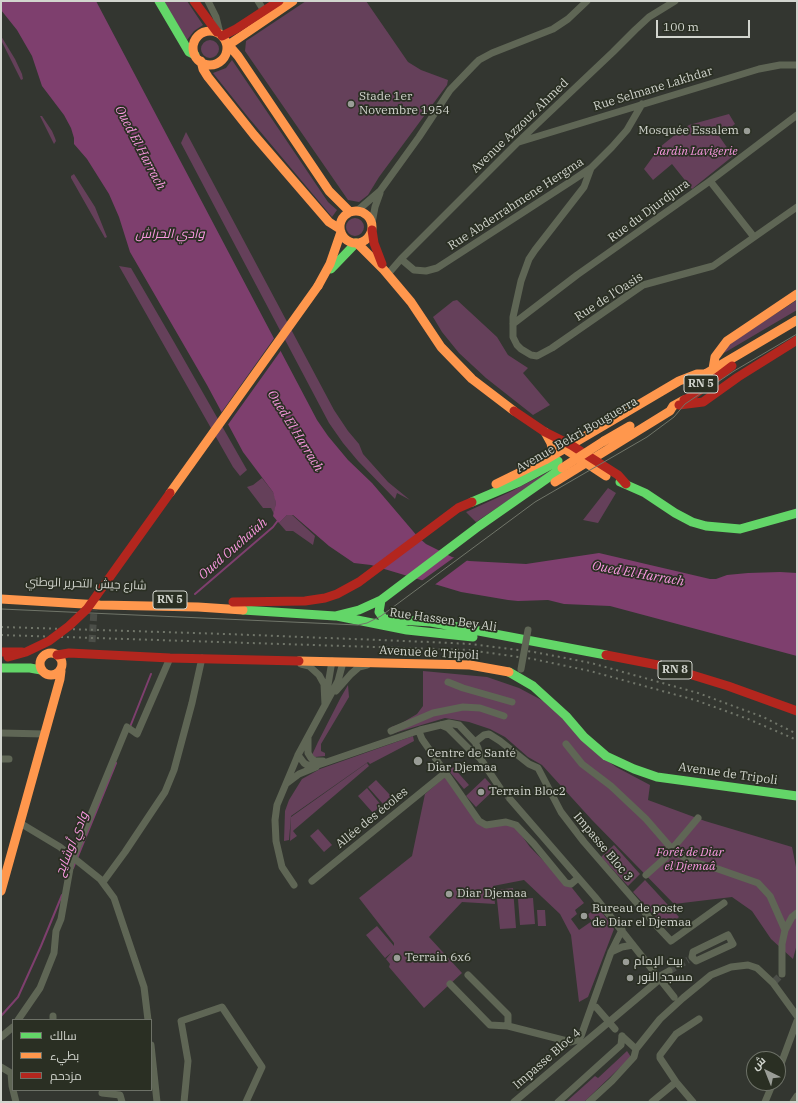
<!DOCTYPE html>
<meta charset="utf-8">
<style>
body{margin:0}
#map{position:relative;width:798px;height:1103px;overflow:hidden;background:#333630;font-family:"IBM Plex Serif",Cairo,serif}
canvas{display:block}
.frame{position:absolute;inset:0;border:2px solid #d2d5ce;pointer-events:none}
.legend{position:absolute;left:12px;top:1019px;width:140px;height:72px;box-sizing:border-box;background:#2a2f23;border:1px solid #6d7167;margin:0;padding:5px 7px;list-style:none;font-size:12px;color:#d2d5ce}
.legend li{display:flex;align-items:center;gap:8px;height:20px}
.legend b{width:20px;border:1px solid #6d7167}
.north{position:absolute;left:746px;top:1051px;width:40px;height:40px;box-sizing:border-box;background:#2a2f23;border:1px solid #6d7167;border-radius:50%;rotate:317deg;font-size:11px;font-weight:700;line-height:16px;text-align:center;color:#d2d5ce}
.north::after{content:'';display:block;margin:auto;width:14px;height:18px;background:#9a9d97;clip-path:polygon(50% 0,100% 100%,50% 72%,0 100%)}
.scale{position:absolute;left:656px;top:20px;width:94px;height:18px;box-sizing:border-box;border:2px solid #d2d5ce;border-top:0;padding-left:5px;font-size:12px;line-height:14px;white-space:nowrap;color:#d2d5ce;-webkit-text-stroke:3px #2a2f23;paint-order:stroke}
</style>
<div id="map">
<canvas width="798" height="1103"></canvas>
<div class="frame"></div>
<ul class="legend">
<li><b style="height:5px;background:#63d668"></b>سالك</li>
<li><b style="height:5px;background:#ff974d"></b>بطيء</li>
<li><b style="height:5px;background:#b3261e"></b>مزدحم</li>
</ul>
<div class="north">ش</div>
<div class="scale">100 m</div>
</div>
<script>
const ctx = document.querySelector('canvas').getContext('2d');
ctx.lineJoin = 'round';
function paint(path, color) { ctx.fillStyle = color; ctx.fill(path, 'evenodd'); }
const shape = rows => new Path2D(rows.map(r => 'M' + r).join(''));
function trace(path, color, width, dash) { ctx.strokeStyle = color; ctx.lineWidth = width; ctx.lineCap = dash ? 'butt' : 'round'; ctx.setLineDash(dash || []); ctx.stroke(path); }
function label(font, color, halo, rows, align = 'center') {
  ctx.font = font + ' "IBM Plex Serif",Cairo,serif'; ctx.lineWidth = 3.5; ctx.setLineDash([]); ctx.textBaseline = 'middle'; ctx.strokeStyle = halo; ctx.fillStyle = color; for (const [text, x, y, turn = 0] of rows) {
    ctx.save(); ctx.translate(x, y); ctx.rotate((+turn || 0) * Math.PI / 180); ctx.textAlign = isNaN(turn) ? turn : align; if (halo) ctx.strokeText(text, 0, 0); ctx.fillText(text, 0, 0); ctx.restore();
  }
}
const green = shape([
 [163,1,187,1,203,25,194,31,187,40],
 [306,1,366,1,408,62,421,70,448,80,447,85,379,177,368,195,359,202,348,200,245,51,246,41],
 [1,36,15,59,22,74,23,79,21,80,1,40],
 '201 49a9 9 0 1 1 18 0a9 9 0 1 1-18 0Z',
 [232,60,328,202,337,210,332,217,248,117,213,73,226,68],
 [729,114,735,124,719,136,733,156,692,189,672,164,653,180,644,169,660,147,676,134,689,125],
 [40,116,42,116,52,131,55,138,56,141,54,144],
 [186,132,334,410,348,431,359,444,363,454,388,482,410,500,397,493,395,499,358,461,343,443,329,423,181,143],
 [74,174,95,207,107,237,105,238,71,178,71,176],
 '346 227a9 9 0 1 1 18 0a9 9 0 1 1-18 0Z',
 [119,266,131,268,174,342,247,470,240,476,233,467],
 [457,300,497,337,508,355,528,368,523,373,550,405,533,415,486,378,459,353,442,332,433,317,453,301],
 [797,300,797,310,724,353,729,344],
 [556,468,476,522,466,512,510,492],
 [262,478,273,492,275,497,276,503,274,514,271,508,263,508,247,487,253,485],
 [608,488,616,493,598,523,583,520],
 [291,514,315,536,313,545,293,531,286,531,279,523,287,515],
 [423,671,487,677,519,688,549,704,591,749,616,767,650,785,648,800,705,821,792,847,797,872,797,944,793,959,771,939,752,911,732,897,674,904,592,820,542,765,528,757,505,737,490,729,469,722,445,718,391,734,391,727,400,724,417,714,423,706],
 [348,685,349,697,321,744,321,751,325,753,325,756,315,757,312,755,318,742,341,697],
 [413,736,414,741,370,764,368,762,291,816,289,840,284,841,285,811,289,800,302,779,320,769],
 [367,763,369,766,294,830,293,831,297,836,290,841,291,817],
 [453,767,469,785,464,789,449,771],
 [446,776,481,824,514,825,530,847,567,885,569,884,584,903,575,910,577,914,571,919,579,930,592,921,587,915,598,907,614,929,588,997,579,1002,571,935,560,914,524,880,493,886,495,904,462,902,429,937,462,973,424,1008,389,967,390,964,386,959,392,952,385,958,366,935,377,926,394,946,394,943,359,898,412,856,425,794],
 [485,778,495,789,476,807,466,796],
 [376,780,391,796,383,804,368,787],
 [367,788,381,805,373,813,358,796],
 [318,829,332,845,324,852,310,836],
 [614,845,640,874,628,886,601,857],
 [645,880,679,917,666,928,633,892],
 [513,888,516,928,500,929,496,890],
 [533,898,535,924,520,925,518,899],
 [537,910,545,910,546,926,538,926],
 [627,1051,631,1057,584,1102,566,1102,595,1076,598,1078]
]);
const water = shape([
 [1,1,96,1,317,420,328,436,348,460,372,483,418,537,426,544,452,557,469,561,526,564,599,553,710,579,716,579,727,575,748,573,780,572,797,573,797,656,610,606,564,604,548,600,518,601,508,600,461,592,371,565,354,563,329,546,293,515,287,515,279,523,273,516,276,503,273,492,243,452,207,385,130,252,119,217,109,194,87,159,74,144,74,138,71,128,64,115,42,86,32,56,17,30,1,10]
]);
const pier = shape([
 [275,337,282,349,227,426,221,413],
 [456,556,469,559,433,586,420,582]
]);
const stream = shape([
 [195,594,273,527,279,519],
 [130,727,151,674],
 [73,868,116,763],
 [1,1016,18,997,41,946,62,895]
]);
const streetTunnel = shape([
 [92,642,94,610],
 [500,788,510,799],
 [669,971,688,960],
 [774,982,782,974]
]);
const street = shape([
 [208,1,216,17,220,33],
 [258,1,264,11],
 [519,142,759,69,780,65,797,65],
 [591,168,584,187,535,250,529,259,521,281,513,317,513,337,517,345,521,349,531,355,537,356,552,348,643,285,713,266,797,207],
 [710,181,754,237],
 [357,211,380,191,419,137,450,90,474,65,479,60,492,53,553,29,568,19,587,1],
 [372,223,375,207,380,193],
 [401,259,414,270,426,271,437,268,573,180,591,168,612,147,627,130,642,104],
 [388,274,401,259,517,143,613,52,635,30,649,17,675,1],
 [513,324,577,275,710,181,797,115],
 [301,664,309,666,319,675,324,684,325,705],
 [448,682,463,688,512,702],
 [327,691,332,661],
 [336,691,351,674,359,667,367,665],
 [441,725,448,728,471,751,480,758,500,788],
 [420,730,420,734,422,739,479,821,486,825,506,822,516,825,534,844,566,883,571,884,578,878],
 [391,731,433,713,463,707,480,708,504,716],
 [1,733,45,734],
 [308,738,308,753,311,758,315,761,323,761],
 [475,742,484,735,489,734,500,741,529,764,538,768,561,812,584,842,655,924,671,941,724,903],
 [566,744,582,764,611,786,646,819,672,849,665,858,646,875],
 [298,755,304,763,307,765,318,765,420,730,449,723,459,725,475,742,478,748,480,758],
 [1,759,9,759],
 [287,783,299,774,316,767],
 [510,799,595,897,674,997],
 [698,818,672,849,690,861,718,869,758,883,770,896,785,930],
 [20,823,60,847,100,879,114,898,144,987,148,1020],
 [312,881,445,773],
 [103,882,125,852,165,792,174,770,192,703,202,658],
 [294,885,282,867,276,841,275,820,277,805,298,755,338,681,342,666,342,662],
 [728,935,733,944,696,961,692,957,693,952,728,935],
 [611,952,622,947,633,945],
 [782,974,782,944,785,930,792,917,797,913],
 [468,975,508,1015,508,1026],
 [658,977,669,971],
 [450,984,490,1025,508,1026,571,1042,578,1040,581,1036,611,952,622,930],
 [592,1007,596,1007,615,1029],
 [53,1016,53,1020],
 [18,1020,40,988,54,953,56,931,61,919,71,863,127,727,137,734,170,658],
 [622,1036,636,1049],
 [1,1037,13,1027],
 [151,1045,157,1102],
 [1,1067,11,1073,12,1086,16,1102],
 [778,1072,797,1021],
 [102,1093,120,1095,122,1102],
 [184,1102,188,1061,181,1021,222,1007,262,1067,246,1102],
 [514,1102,660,979],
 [558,1102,621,1045,622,1036],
 [589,1102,612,1081,634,1057,636,1049,660,1019,683,998,711,975,731,967,748,965,757,968,773,983,797,1016],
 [652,1102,676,1082],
 [693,1102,676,1082,660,1058,660,1055,676,1034,699,1019],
 [765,1102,773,1083],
 [793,1102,797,1096]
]);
const fast = shape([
 [159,1,189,52,195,55],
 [331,269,356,243],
 [620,482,645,493,675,513,692,522,706,526,740,529,797,513],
 [472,502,519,482,558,461],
 [381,600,379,612,384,619,431,622,606,655],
 [243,610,335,616,359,610,381,600,479,526,562,468],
 [337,616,407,630,473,637],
 [1,668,30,668,41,670],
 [509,672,533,686,566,716,584,737,606,756,634,769,657,777,797,796]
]);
const slow = shape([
 '193 48a17 17 0 1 1 34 0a17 17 0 1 1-34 0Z',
 [227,46,293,1],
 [227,48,232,49,238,56,329,191,350,212],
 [201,61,203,69,208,77,254,135,329,222,340,229],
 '340 227a16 16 0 1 1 32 0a16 16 0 1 1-32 0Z',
 [357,243,384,270,411,302,441,347,472,379,514,411],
 [318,286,330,264,341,232],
 [713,369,715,357,727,341,797,294],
 [697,379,797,320],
 [545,432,551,443,552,448,550,454,545,460],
 [604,441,630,426],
 [559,445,606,476],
 [555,482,670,411,673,406,684,400],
 [496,484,545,460,679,381,697,374,704,374],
 [1,599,100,605,198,607,243,610],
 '40 664a11 11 0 1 1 22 0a11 11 0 1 1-22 0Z',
 [299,661,470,665,509,672],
 [1,891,60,679,61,671]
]);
const jam = shape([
 [194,1,217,32],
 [222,36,236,29,279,1],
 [372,230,374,243,382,264],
 [684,400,691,397,732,366],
 [679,405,703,402,738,377,797,340],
 [514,411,545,432,571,445,618,475,626,484],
 [233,602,305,601,325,598,337,594,359,582,458,508,472,502],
 [1,652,22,652],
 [57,655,69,653,170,658,299,661],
 [606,655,663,666,728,686,797,711]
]);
const tram = shape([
 [1,609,358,625,367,623,381,616,535,502,647,437,674,417,685,404,734,371,797,334]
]);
const rail = shape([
 [1,627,226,634,430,642,471,644,534,652,591,663,698,693,763,717,797,734],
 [1,635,469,650,533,659,590,671,695,700,748,719,797,740]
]);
const streetBridge = shape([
 [521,669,528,630]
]);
const slowBridge = shape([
 [562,468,604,441],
 [170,493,318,286]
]);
const jamBridge = shape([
 [8,657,26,652,49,641,69,626,87,609,170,493]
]);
const markers = [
 [351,104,4,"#9a9d97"],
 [747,131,4,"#9a9d97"],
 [418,761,5,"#9a9d97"],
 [481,792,4,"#9a9d97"],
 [449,894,4,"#9a9d97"],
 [584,916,4,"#9a9d97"],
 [397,958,4,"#9a9d97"],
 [626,962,4,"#9a9d97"],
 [630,978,4,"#9a9d97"]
];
const shields = [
 [701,384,34],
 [170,600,34],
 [675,670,34]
];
const shieldNames = [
 ["RN 5",701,384],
 ["RN 5",170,600],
 ["RN 8",675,670]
];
const streetNames = [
 ["Rue Selmane Lakhdar",653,89,-17],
 ["Avenue Azzouz Ahmed",520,126,-44],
 ["Rue Abderrahmene Hergma",516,204,-33],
 ["Rue du Djurdjura",649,211,-36],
 ["Rue de l'Oasis",609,297,-33],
 ["Avenue Bekri Bouguerra",577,435,-30],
 ["شارع جيش التحرير الوطني",86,584,2],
 ["Rue Hassen Bey Ali",443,620,8],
 ["Avenue de Tripoli",429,653,3],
 ["Avenue de Tripoli",728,774,8],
 ["Allée des écoles",372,818,-39],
 ["Impasse Bloc 3",603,847,50],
 ["Impasse Bloc 4",547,1059,-41]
];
const poiNames = [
 ["Stade 1er",359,97],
 ["Novembre 1954",359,111],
 ["Mosquée Essalem",739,131,"right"],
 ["Centre de Santé",427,754],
 ["Diar Djemaa",427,768],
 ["Terrain Bloc2",489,792],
 ["Diar Djemaa",457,894],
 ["Bureau de poste",592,909],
 ["de Diar el Djemaa",592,923],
 ["Terrain 6x6",405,958],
 ["بيت الإمام",634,962],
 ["مسجد النور",638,978]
];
const parkNames = [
 ["Jardin Lavigerie",696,152],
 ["Forêt de Diar",690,853],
 ["el Djemaâ",690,867]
];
const waterNames = [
 ["Oued El Harrach",140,148,62],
 ["وادي الحراش",170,234],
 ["Oued El Harrach",295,431,58],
 ["Oued Ouchaïah",233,549,-41],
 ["Oued El Harrach",638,574,10],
 ["وادي أوشايح",72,844,-68]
];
paint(green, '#65405a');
paint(water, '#7e3f6e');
paint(pier, '#333630');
trace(stream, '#7e3f6e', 2);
trace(streetTunnel, '#4b4e48', 7, [7, 3.5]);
trace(street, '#5f6655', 7);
trace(fast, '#63d668', 9);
trace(slow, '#ff974d', 9);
trace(jam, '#b3261e', 9);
trace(tram, '#707569', 1);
trace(rail, '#707569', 2, [2, 4]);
trace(streetBridge, '#5f6655', 7);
trace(slowBridge, '#ff974d', 9);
trace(jamBridge, '#b3261e', 9);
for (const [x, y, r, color] of markers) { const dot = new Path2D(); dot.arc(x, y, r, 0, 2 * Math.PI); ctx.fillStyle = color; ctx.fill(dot); trace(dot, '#2a2f23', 1.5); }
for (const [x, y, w] of shields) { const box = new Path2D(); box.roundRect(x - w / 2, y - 9, w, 18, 3); ctx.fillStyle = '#2a2f23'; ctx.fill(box); trace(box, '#d2d5ce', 1); }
label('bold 11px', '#d2d5ce', null, shieldNames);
label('12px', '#d2d5ce', '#2a2f23', streetNames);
label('12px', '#d2d5ce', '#2a2f23', poiNames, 'left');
label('italic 12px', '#f998e0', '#2a2f23', parkNames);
label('italic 13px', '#fa99e1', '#2a2f23', waterNames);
</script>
